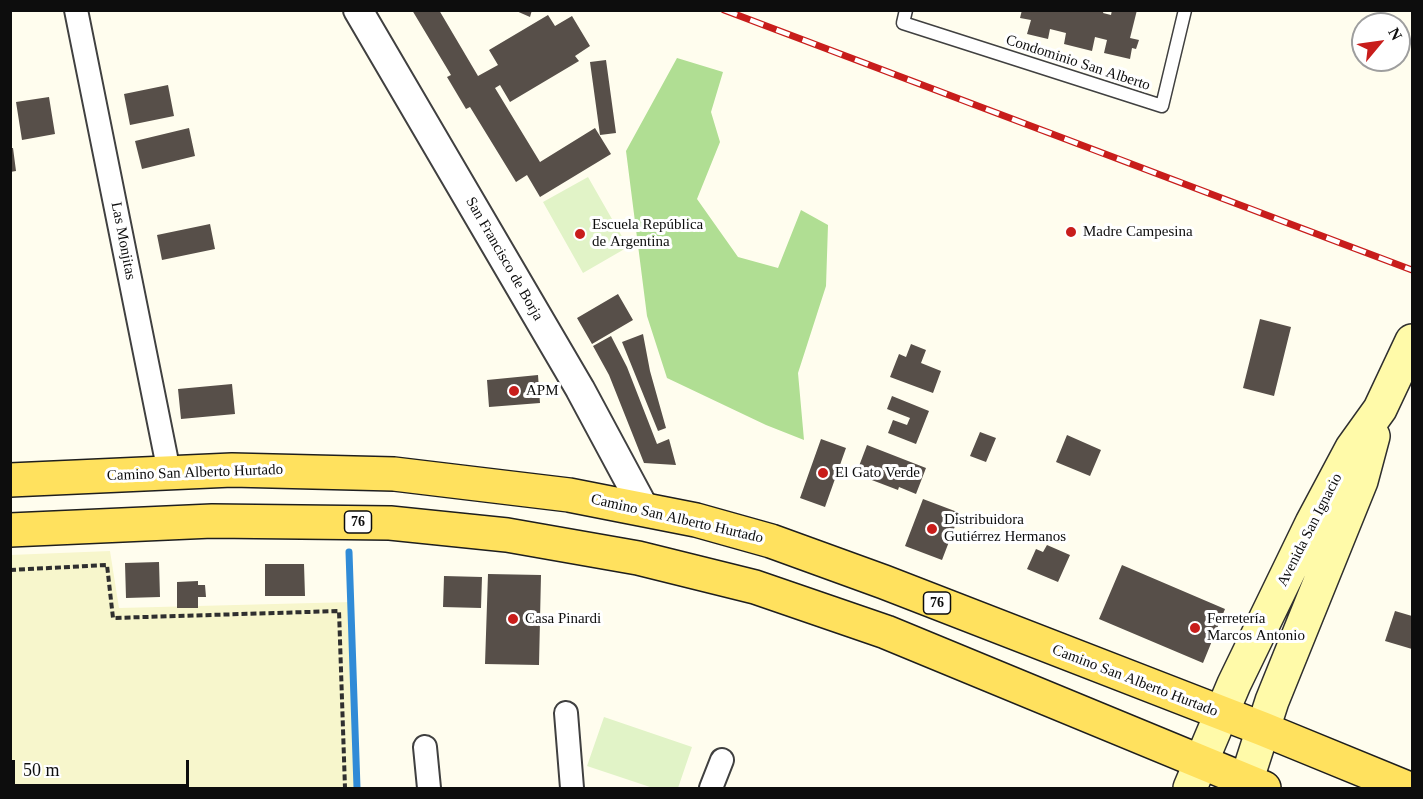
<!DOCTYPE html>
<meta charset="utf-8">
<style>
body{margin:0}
#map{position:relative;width:1423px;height:799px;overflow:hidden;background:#fffdee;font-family:Georgia,serif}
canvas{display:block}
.frame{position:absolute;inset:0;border:12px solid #0d0d0d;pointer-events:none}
.north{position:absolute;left:1351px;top:12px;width:60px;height:60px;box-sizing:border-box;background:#fff;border:2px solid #9e9e9e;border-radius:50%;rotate:61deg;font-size:16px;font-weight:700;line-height:24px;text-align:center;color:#0d0d0d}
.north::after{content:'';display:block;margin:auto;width:21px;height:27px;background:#c81d1b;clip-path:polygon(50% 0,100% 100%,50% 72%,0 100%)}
.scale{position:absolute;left:12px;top:760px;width:177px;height:27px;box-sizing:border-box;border:3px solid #0d0d0d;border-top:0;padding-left:8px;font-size:18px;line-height:21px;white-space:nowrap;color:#0d0d0d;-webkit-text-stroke:4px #fff;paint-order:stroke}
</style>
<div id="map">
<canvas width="1423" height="799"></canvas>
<div class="frame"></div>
<div class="north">N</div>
<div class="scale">50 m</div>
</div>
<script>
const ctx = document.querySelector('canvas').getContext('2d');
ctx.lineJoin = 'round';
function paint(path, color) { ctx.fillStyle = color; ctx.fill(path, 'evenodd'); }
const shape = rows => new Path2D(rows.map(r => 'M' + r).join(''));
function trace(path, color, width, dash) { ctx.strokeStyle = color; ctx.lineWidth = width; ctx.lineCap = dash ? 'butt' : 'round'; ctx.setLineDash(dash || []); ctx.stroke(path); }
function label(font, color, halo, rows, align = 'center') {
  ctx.font = font + ' Georgia,serif'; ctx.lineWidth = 6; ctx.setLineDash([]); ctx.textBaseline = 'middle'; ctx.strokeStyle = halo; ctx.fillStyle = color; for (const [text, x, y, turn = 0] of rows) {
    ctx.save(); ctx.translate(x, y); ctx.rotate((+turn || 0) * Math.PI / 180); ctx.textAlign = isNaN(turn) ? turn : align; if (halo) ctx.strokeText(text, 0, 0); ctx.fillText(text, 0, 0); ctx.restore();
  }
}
const farmland = shape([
 [110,551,119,608,353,602,360,788,11,788,10,555]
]);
const forest = shape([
 [677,58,723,72,711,112,720,142,697,199,738,257,778,268,801,210,828,225,826,286,798,373,804,440,766,425,667,378,647,316,626,151]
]);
const pitch = shape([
 [588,177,628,247,583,273,543,202],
 [604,717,692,747,678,788,653,788,587,766]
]);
const stream = shape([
 [349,552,357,788]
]);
const building = shape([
 [412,10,439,10,478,76,498,65,489,50,548,15,555,26,572,16,590,46,575,56,579,61,510,102,500,85,495,88,540,162,595,128,611,154,540,197,527,175,516,182,470,107,466,109,447,77,451,75],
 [514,10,532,10,530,17],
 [1022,10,1104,10,1103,13,1111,15,1112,10,1137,10,1130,38,1139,40,1136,49,1132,48,1130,59,1104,53,1107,40,1095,37,1092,51,1064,44,1066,33,1050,29,1048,39,1027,34,1031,20,1020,18],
 [606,60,616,133,600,135,590,62],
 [168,85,174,116,130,125,124,94],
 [49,97,55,134,22,140,16,102],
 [189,128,195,156,142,169,135,141],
 [10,148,13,148,16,171,10,172],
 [210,224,215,249,162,260,157,235],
 [618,294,633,320,592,344,577,318],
 [1260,319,1291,327,1274,396,1243,388],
 [643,334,650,371,666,428,658,431,622,342],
 [611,336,627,367,657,444,669,439,676,465,644,463,609,375,593,346],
 [911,344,926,350,921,363,941,371,933,393,890,377,899,354,906,357],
 [538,375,540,403,489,407,487,380],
 [232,384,235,414,181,419,178,389],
 [892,396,929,411,916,444,888,433,893,420,907,425,910,418,887,409],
 [980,432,996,438,986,462,970,456],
 [1067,435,1101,450,1090,476,1056,462],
 [821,439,846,448,825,507,800,498],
 [867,445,926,468,916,494,899,487,898,490,856,474],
 [923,499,960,513,942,560,905,546],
 [1047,545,1070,555,1058,582,1027,569,1036,549,1043,552],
 [159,562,160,597,126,598,125,563],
 [265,564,304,564,305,596,265,596],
 [1122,565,1225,609,1203,663,1099,619],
 [488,574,541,575,539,665,485,664],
 [444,576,482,577,481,608,443,607],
 [198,581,198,585,205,585,206,597,198,597,198,608,177,608,177,582],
 [1395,611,1412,616,1412,649,1385,641]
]);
const path = shape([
 [10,570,107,565,113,618,339,611,345,788]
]);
const service = shape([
 [906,10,903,23,1162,106,1185,10]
]);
const minor = shape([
 [76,10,169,472],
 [566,713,572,788],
 [425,747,429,788],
 [711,788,722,760]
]);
const tertiary = shape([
 [358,10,580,389,645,510]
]);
const secondary = shape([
 [1190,788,1234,684,1312,523,1352,448,1380,409,1412,341],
 [1244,788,1272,701,1361,481,1373,436]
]);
const primary = shape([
 [10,480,232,470,394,474,569,495,696,520,771,541,884,582,1263,729,1407,788],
 [10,530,212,521,390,523,507,535,638,558,755,587,886,632,1264,788]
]);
const rail = shape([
 [724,10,1412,270]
]);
const markers = [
 [1071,232,6,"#c81d1b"],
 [580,234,6,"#c81d1b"],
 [514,391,6,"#c81d1b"],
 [823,473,6,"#c81d1b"],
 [932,529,6,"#c81d1b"],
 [513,619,6,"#c81d1b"],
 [1195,628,6,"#c81d1b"]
];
const shields = [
 [358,522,27],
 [937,603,27]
];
const shieldNames = [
 ["76",358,522],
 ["76",937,603]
];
const streetNames = [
 ["Condominio San Alberto",1078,63,18],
 ["Las Monjitas",123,241,79],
 ["San Francisco de Borja",504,259,60],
 ["Camino San Alberto Hurtado",195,473,-2],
 ["Camino San Alberto Hurtado",677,519,13],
 ["Avenida San Ignacio",1310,530,-63],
 ["Camino San Alberto Hurtado",1135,681,21]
];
const poiNames = [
 ["Escuela República",592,225],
 ["de Argentina",592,242],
 ["Madre Campesina",1083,232],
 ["APM",526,391],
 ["El Gato Verde",835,473],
 ["Distribuidora",944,520],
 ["Gutiérrez Hermanos",944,537],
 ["Casa Pinardi",525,619],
 ["Ferretería",1207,619],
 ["Marcos Antonio",1207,636]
];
paint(farmland, '#f7f6cc');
paint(forest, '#b0de93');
paint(pitch, '#e1f3c7');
trace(stream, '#308bd7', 7);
paint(building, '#574f49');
trace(service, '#404040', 15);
trace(minor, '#404040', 26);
trace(tertiary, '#404040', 32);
trace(secondary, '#2f2f2f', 36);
trace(primary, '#1e1e1e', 36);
trace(path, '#2f2f2f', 4, [6, 3]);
trace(service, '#fff', 12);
trace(minor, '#fff', 22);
trace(tertiary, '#fff', 28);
trace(secondary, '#fffaa9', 33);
trace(primary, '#ffe15e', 33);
trace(rail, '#c81d1b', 7);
trace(rail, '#fff', 4.5, [14]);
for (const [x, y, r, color] of markers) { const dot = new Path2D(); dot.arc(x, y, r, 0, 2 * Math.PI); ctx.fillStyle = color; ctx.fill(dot); trace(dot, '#fff', 2); }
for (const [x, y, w] of shields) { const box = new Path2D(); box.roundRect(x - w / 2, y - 11, w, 22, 4.5); ctx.fillStyle = '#fff'; ctx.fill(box); trace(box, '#0d0d0d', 1.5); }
label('bold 14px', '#0d0d0d', null, shieldNames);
label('15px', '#0d0d0d', '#fff', streetNames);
label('15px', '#0d0d0d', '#fff', poiNames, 'left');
</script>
